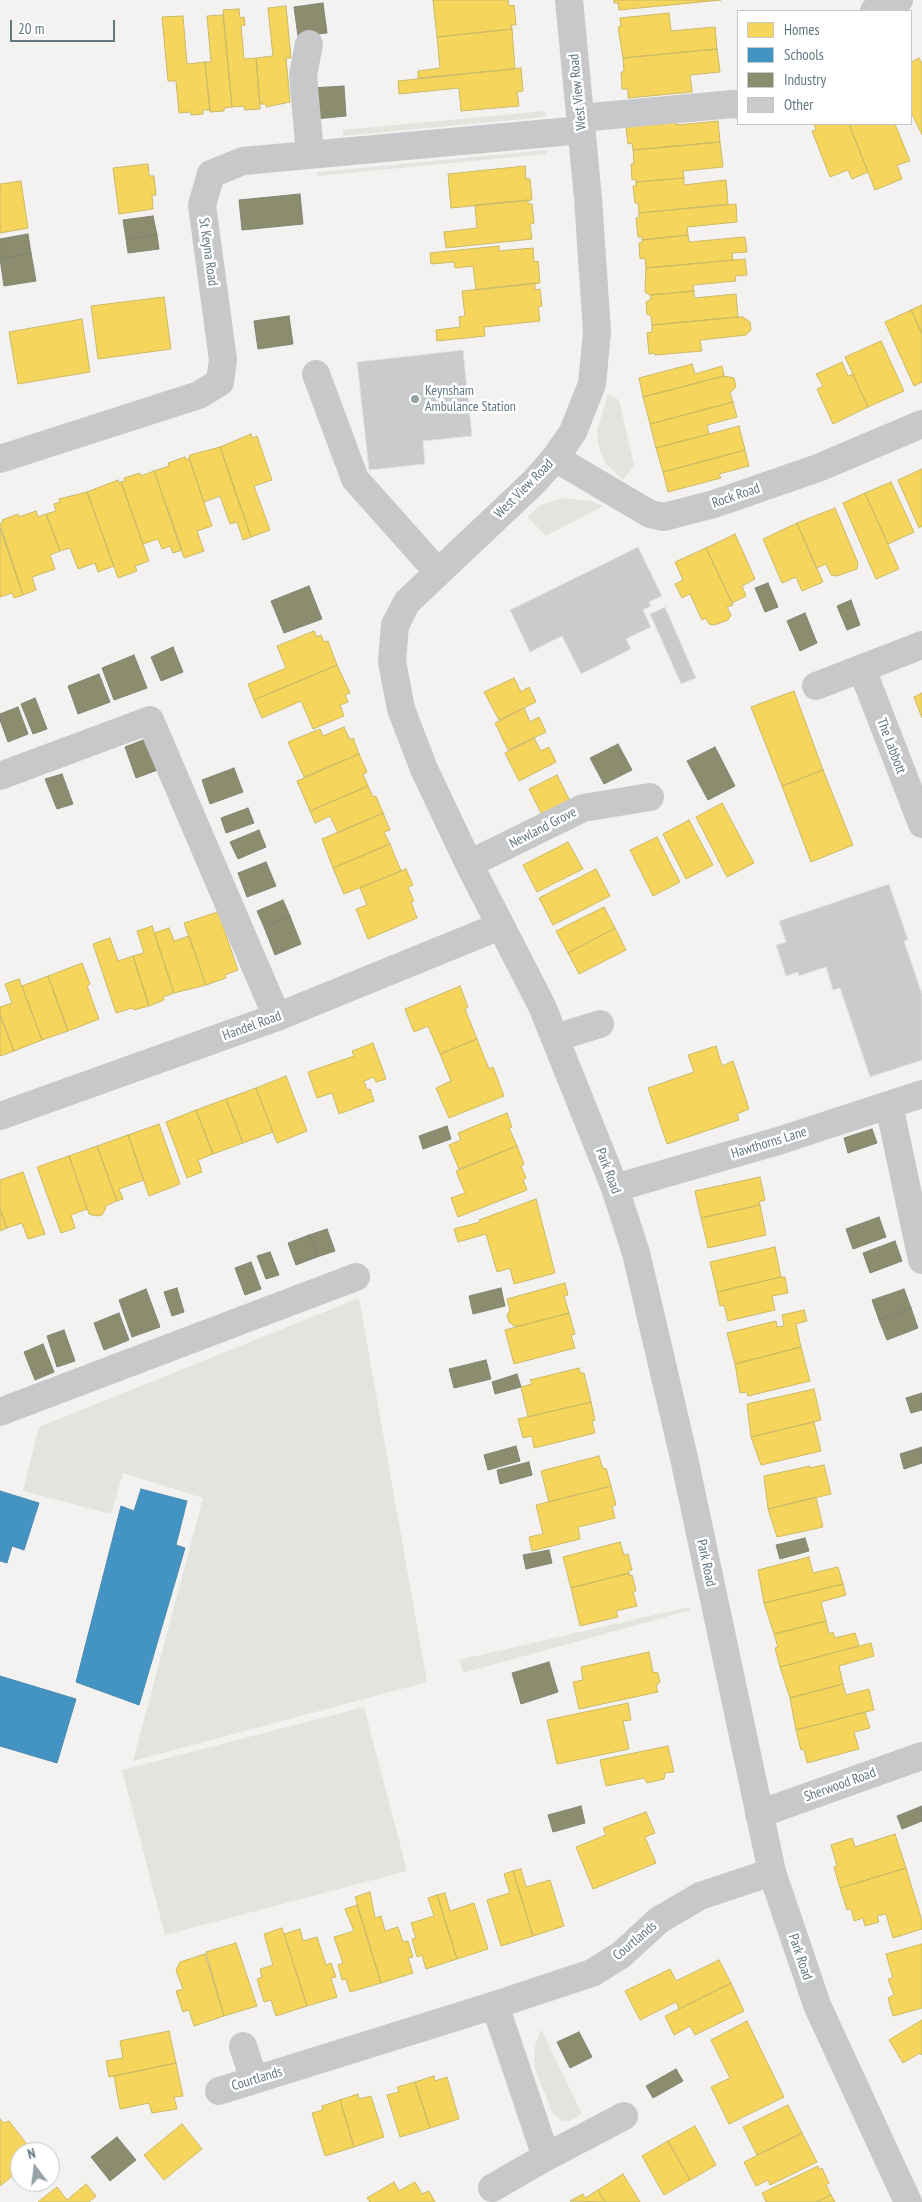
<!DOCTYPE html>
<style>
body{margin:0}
#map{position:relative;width:922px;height:2202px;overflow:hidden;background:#f3f2f1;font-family:"PT Sans Narrow",sans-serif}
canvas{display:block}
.legend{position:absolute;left:737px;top:10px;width:175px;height:115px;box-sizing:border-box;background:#fff;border:1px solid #c1c9cd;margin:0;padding:6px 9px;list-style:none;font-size:15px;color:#637981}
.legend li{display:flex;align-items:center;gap:10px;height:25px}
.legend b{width:25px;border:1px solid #c1c9cd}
.north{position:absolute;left:10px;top:2142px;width:50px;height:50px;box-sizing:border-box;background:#fff;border:1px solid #c1c9cd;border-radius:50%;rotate:345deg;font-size:14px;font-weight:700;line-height:20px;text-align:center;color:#637981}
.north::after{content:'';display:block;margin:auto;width:18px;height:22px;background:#95a3a8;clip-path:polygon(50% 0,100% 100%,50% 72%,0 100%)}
.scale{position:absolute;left:10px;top:20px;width:105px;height:22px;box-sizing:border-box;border:2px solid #637981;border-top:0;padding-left:6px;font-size:15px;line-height:18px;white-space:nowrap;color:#637981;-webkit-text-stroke:4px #fff;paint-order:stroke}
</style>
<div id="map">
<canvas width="922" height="2202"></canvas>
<ul class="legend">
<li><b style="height:14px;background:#f6d55c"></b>Homes</li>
<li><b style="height:14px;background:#4393c3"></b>Schools</li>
<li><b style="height:14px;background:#8c8c6e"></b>Industry</li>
<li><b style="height:14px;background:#cacccb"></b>Other</li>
</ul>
<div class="north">N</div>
<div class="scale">20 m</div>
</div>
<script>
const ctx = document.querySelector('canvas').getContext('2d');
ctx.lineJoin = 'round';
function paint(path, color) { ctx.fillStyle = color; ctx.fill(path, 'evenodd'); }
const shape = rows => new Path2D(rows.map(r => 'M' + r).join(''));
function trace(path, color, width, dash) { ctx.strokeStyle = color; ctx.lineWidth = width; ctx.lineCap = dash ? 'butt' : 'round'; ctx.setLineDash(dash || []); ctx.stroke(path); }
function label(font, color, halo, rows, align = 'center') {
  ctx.font = font + ' "PT Sans Narrow",sans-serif'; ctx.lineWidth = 5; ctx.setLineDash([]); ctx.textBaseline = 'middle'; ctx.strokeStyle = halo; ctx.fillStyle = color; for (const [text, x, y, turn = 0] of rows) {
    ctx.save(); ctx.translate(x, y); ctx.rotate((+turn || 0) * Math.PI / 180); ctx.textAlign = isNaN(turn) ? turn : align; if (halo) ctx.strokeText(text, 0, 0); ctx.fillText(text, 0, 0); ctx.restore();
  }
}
const green = shape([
 [545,111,546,117,343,136,343,130],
 [547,150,546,154,317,176,317,172],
 [608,394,619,400,634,465,623,480,605,463,598,444,597,431],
 [563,498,591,501,603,506,546,536,528,517,540,505],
 [359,1298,427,1682,133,1761,203,1498,123,1473,111,1514,23,1491,39,1427],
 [689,1607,691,1610,463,1673,459,1660],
 [364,1707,407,1871,165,1935,122,1770],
 [541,2029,582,2114,570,2121,563,2121,553,2114,534,2066,535,2046]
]);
const homes = shape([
 [433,0,508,0,509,6,514,5,516,25,511,25,512,29,437,37,433,0],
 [614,0,721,0,619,10,618,3,614,3,614,0],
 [286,6,291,58,286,58,290,102,266,107,266,104,260,104,256,58,273,56,268,8,286,6],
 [239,9,240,18,244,17,245,25,241,26,244,59,256,58,260,109,245,110,244,106,232,107,223,10,239,9],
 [669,13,671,31,715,27,717,49,623,58,618,27,621,27,620,18,669,13],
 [223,15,232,107,224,108,224,111,210,112,205,62,211,62,207,16,223,15],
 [183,16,187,64,205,62,210,110,203,110,203,114,191,115,191,112,179,113,176,81,168,81,162,17,183,16],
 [512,29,515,69,418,78,418,71,440,68,437,37,512,29],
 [717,49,720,72,690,75,692,92,628,98,628,89,622,89,621,72,624,72,623,58,717,49],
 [919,58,922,64,922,135,911,112,911,62,919,58],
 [521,68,523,91,517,92,519,106,461,111,459,88,399,94,398,81,521,68],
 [676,117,677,125,718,121,720,142,633,150,632,143,628,144,626,127,676,117],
 [814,124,849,124,868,172,852,179,848,170,830,177,812,131,816,130,814,124],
 [849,124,895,124,910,161,897,165,902,179,875,190,849,124],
 [720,142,723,167,683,171,684,178,636,182,636,179,632,180,631,164,634,164,633,150,720,142],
 [148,164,149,176,154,176,156,195,152,195,153,209,119,214,113,168,148,164],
 [525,166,526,179,530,179,532,200,451,208,448,174,525,166],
 [684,178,684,185,726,180,728,204,639,213,638,203,635,203,633,186,636,186,636,182,684,178],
 [21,181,28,228,0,233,0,184,21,181],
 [528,200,528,204,532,204,534,223,530,224,532,239,446,248,444,232,477,228,475,205,528,200],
 [736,204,737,222,687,227,688,235,642,240,642,237,638,237,636,218,639,218,639,213,736,204],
 [688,235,689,242,745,237,747,252,732,253,733,260,646,268,645,258,640,259,639,243,642,243,642,240,688,235],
 [499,246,499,251,533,248,534,262,538,261,540,283,476,290,473,266,455,268,454,262,431,264,430,253,499,246],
 [745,259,747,275,735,276,736,281,693,285,694,291,650,295,645,292,646,268,745,259],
 [535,283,535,290,540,289,542,306,538,307,540,321,484,327,485,336,437,341,436,330,460,327,459,317,465,316,462,291,535,283],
 [694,291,694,298,736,294,738,317,652,325,651,316,647,314,646,302,651,299,650,295,694,291],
 [164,297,171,349,98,359,91,306,164,297],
 [922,305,922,334,911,310,922,305],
 [911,310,922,334,922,382,914,386,885,322,911,310],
 [738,317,743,317,750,322,751,330,746,335,700,340,702,351,655,355,654,353,649,354,647,333,652,332,652,325,738,317],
 [82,319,90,372,18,384,9,332,82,319],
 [881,341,904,391,868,407,845,357,881,341],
 [842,362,848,376,853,374,868,407,833,424,817,389,823,386,816,374,842,362],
 [692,364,695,374,722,366,724,376,643,397,639,378,692,364],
 [724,376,734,378,736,387,730,393,733,402,650,424,643,397,724,376],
 [733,402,737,417,707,425,709,434,656,448,650,424,733,402],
 [739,426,745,450,663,472,656,448,739,426],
 [251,434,252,438,257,436,272,480,254,486,270,530,251,537,220,447,251,434],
 [220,447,251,537,243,540,237,522,230,524,220,496,204,502,189,458,190,455,220,447],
 [745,450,749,466,719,474,721,478,668,492,663,472,745,450],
 [185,457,186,460,189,458,212,526,197,531,204,551,184,558,154,471,169,466,168,463,185,457],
 [922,469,922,526,919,528,898,480,922,469],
 [154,471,182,550,173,553,170,546,162,549,158,539,143,544,121,482,125,481,124,478,140,473,141,476,154,471],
 [118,480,119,483,121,482,149,561,135,566,137,571,118,578,87,492,118,480],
 [891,482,914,532,888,544,865,493,891,482],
 [87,492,114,566,98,572,95,563,78,569,70,548,60,551,46,514,56,511,54,504,60,502,59,499,87,492],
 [865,493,899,569,876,579,843,503,865,493],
 [835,508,858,563,857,569,837,576,831,575,826,564,816,568,797,523,835,508],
 [36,511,38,517,46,514,60,551,50,555,55,569,32,577,36,590,23,595,0,524,3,522,2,520,18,514,19,517,36,511],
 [797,523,823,582,802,591,796,577,782,583,763,539,797,523],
 [0,528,23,595,14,598,12,593,0,597,0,528],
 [735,534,755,579,742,586,746,596,732,603,706,548,735,534],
 [706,548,733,605,727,607,731,615,728,620,714,625,709,624,706,618,702,620,690,594,682,598,675,584,683,580,675,562,706,548],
 [314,631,317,637,321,635,324,642,328,641,337,665,254,700,248,684,286,668,277,646,314,631],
 [337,665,350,693,345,695,348,702,340,705,344,716,313,729,301,701,262,718,254,700,337,665],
 [514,678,521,692,529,687,536,702,499,720,484,692,514,678],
 [794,691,823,770,782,786,751,707,794,691],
 [922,693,922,718,914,697,922,693],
 [524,708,530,722,539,717,546,732,508,750,495,723,524,708],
 [344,727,350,740,353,738,359,754,304,777,288,742,320,729,323,736,344,727],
 [534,738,541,751,549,747,556,762,519,781,505,753,534,738],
 [359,754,367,772,363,774,368,786,310,811,297,781,359,754],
 [823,770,853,845,811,862,782,786,823,770],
 [557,775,570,801,542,815,529,789,557,775],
 [368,786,373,797,376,796,383,813,338,833,330,816,315,823,310,811,368,786],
 [722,803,754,863,727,877,696,817,722,803],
 [383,813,390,830,384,832,390,844,333,868,322,839,383,813],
 [689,820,713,865,686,879,663,834,689,820],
 [657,837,680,882,653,896,630,850,657,837],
 [568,842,583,869,537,892,523,865,568,842],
 [390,844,401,871,344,894,333,868,390,844],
 [406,869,413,885,408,887,414,901,411,902,417,918,368,939,356,909,367,905,360,888,406,869],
 [596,869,610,896,553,925,539,898,596,869],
 [604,907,615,928,568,953,556,931,604,907],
 [218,912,238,970,225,975,226,978,206,985,184,923,218,912],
 [152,926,174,993,163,997,164,1000,149,1006,133,956,144,953,137,931,152,926],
 [169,928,174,941,189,936,206,985,174,993,154,933,169,928],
 [615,928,626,950,579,974,568,953,615,928],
 [110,938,118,961,133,956,149,1006,134,1010,132,1008,116,1013,93,944,110,938],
 [82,963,90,984,87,986,99,1019,68,1031,48,976,82,963],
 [48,976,68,1031,42,1040,22,986,48,976],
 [19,979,42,1040,14,1051,0,1015,0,1007,12,1003,5,984,19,979],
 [460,986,468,1007,465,1009,477,1039,440,1054,428,1026,414,1032,405,1009,460,986],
 [0,1015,14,1051,0,1056,0,1015],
 [477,1039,489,1069,493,1067,504,1096,449,1118,436,1088,451,1081,440,1054,477,1039],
 [373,1043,386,1079,376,1082,374,1077,364,1081,367,1090,370,1089,374,1101,339,1114,332,1093,317,1098,308,1072,354,1056,352,1051,373,1043],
 [716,1046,722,1066,733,1061,749,1109,737,1114,739,1120,667,1144,648,1088,694,1072,688,1055,716,1046],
 [286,1076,307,1131,277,1143,256,1088,286,1076],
 [256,1088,273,1132,243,1143,226,1099,256,1088],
 [226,1099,243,1143,213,1154,196,1110,226,1099],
 [196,1110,213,1154,198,1160,202,1172,187,1178,166,1122,196,1110],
 [507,1113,512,1127,509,1128,517,1146,459,1169,449,1145,461,1140,458,1133,507,1113],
 [159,1124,180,1184,149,1196,128,1135,159,1124],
 [128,1135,144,1180,119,1189,123,1199,117,1201,97,1146,128,1135],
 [97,1146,117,1201,105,1206,106,1208,102,1215,96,1216,89,1214,69,1156,97,1146],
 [517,1146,524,1164,521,1166,526,1178,523,1180,527,1190,458,1217,451,1198,465,1193,456,1171,517,1146],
 [69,1156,87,1209,71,1215,75,1228,61,1233,37,1167,69,1156],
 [23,1172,45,1234,28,1239,22,1223,7,1228,0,1209,0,1180,23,1172],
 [760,1177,765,1200,759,1202,760,1205,701,1218,695,1191,760,1177],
 [536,1199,555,1273,514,1284,510,1268,497,1272,486,1234,458,1242,454,1229,480,1222,479,1220,536,1199],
 [760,1205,766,1235,708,1248,701,1218,760,1205],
 [0,1209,7,1228,0,1231,0,1209],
 [775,1247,781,1277,717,1292,710,1262,775,1247],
 [781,1277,785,1277,788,1293,772,1296,775,1310,728,1321,724,1305,720,1306,717,1292,781,1277],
 [565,1283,568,1295,564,1296,569,1313,519,1326,514,1326,509,1322,507,1315,510,1310,507,1299,565,1283],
 [804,1310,807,1321,796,1324,801,1347,735,1364,727,1333,776,1321,777,1327,784,1326,782,1315,804,1310],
 [569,1313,575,1334,571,1335,575,1348,514,1364,505,1330,569,1313],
 [801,1347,810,1381,748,1396,747,1392,740,1393,735,1364,801,1347],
 [579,1368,580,1373,584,1373,591,1402,528,1417,521,1387,532,1384,530,1380,579,1368],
 [814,1389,821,1420,751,1437,747,1404,814,1389],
 [591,1402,595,1420,592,1421,595,1433,534,1448,532,1436,523,1438,518,1419,591,1402],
 [814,1422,821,1451,761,1465,751,1437,814,1422],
 [599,1456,603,1469,606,1468,611,1486,549,1502,541,1471,599,1456],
 [824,1465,831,1494,768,1509,764,1476,810,1466,810,1468,824,1465],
 [611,1486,616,1505,612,1506,615,1518,578,1527,580,1539,532,1551,529,1537,543,1534,536,1505,611,1486],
 [816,1497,823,1527,777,1537,768,1509,816,1497],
 [620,1542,624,1555,628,1554,632,1570,628,1571,629,1573,571,1588,563,1557,620,1542],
 [809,1557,813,1573,838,1567,843,1584,764,1603,758,1570,809,1557],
 [629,1573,629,1576,632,1575,636,1591,633,1592,637,1606,616,1611,618,1617,580,1626,571,1588,629,1573],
 [843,1584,846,1595,821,1602,826,1621,774,1634,764,1603,843,1584],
 [826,1621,829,1634,833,1632,835,1638,855,1633,859,1646,780,1667,775,1648,778,1647,774,1634,826,1621],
 [871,1643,874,1656,839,1666,843,1684,790,1698,780,1667,871,1643],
 [649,1652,653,1672,658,1673,660,1682,656,1686,658,1692,579,1709,573,1682,583,1680,581,1667,649,1652],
 [843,1684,846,1695,869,1689,874,1710,796,1730,790,1698,843,1684],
 [628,1703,631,1720,623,1721,629,1749,557,1764,547,1720,628,1703],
 [865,1712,870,1728,854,1732,859,1749,807,1763,804,1749,801,1750,796,1730,865,1712],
 [668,1746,674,1772,665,1773,664,1779,647,1783,644,1778,606,1786,600,1760,668,1746],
 [646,1812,655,1833,645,1837,656,1863,593,1889,576,1847,606,1835,603,1828,646,1812],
 [895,1834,906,1868,840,1888,834,1867,837,1866,831,1845,852,1838,855,1847,895,1834],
 [906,1868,922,1921,922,1929,893,1938,886,1914,877,1916,879,1922,865,1926,863,1918,854,1921,851,1909,847,1910,840,1888,906,1868],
 [521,1869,526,1887,550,1880,564,1926,533,1936,513,1871,521,1869],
 [513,1871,533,1936,501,1946,487,1900,510,1893,504,1874,513,1871],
 [370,1892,375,1918,381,1916,385,1931,398,1927,403,1942,408,1941,413,1957,408,1958,413,1973,381,1983,355,1897,370,1892],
 [445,1893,450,1911,474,1903,488,1949,457,1959,437,1895,445,1893],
 [437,1895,457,1959,426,1969,422,1955,417,1957,412,1939,416,1938,411,1923,434,1916,428,1898,437,1895],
 [357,1905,381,1983,350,1992,346,1979,342,1980,338,1965,343,1963,334,1937,354,1931,345,1909,357,1905],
 [282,1928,307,2006,276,2016,271,2000,264,2002,257,1979,262,1977,260,1969,273,1965,264,1934,282,1928],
 [300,1929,303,1941,317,1937,326,1965,331,1963,336,1977,331,1978,337,1997,307,2006,284,1934,300,1929],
 [236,1943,257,2006,224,2016,206,1952,236,1943],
 [922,1944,922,2008,893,2016,888,1998,894,1995,888,1979,893,1978,886,1954,922,1944],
 [205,1954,224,2016,194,2026,189,2010,183,2012,176,1991,183,1989,176,1970,180,1962,205,1954],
 [719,1960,731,1983,679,2009,676,2002,640,2020,625,1991,670,1969,676,1981,719,1960],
 [731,1983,744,2011,695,2035,690,2026,674,2035,665,2016,731,1983],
 [922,2020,922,2055,920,2053,903,2063,889,2040,922,2020],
 [747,2021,784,2097,729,2124,711,2087,730,2078,711,2040,747,2021],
 [169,2031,176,2063,109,2077,106,2061,123,2058,120,2041,169,2031],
 [176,2063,183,2096,174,2097,177,2109,152,2113,149,2103,120,2109,114,2076,176,2063],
 [434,2076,435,2081,447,2077,459,2119,430,2128,415,2082,434,2076],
 [415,2082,430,2128,400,2137,387,2095,399,2092,397,2087,415,2082],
 [358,2094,359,2099,371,2096,384,2137,354,2147,340,2100,358,2094],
 [340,2100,354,2147,325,2156,312,2113,323,2110,322,2106,340,2100],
 [788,2105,802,2133,757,2155,743,2127,788,2105],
 [0,2119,4,2123,9,2121,33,2152,20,2152,20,2170,0,2186,0,2119],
 [182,2124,202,2149,164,2180,144,2155,182,2124],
 [695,2126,716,2165,690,2180,668,2141,695,2126],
 [802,2133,817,2162,770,2185,768,2180,756,2186,744,2162,802,2133],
 [668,2141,690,2180,664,2195,642,2156,668,2141],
 [818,2166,819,2170,822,2168,829,2183,826,2185,831,2195,816,2202,766,2202,762,2193,818,2166],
 [623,2174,640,2202,605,2202,598,2190,623,2174],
 [394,2182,399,2191,415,2182,422,2194,429,2191,435,2202,370,2202,367,2198,394,2182],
 [86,2184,96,2196,89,2202,38,2202,57,2187,67,2200,86,2184],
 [598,2190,605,2202,570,2201,583,2194,585,2198,598,2190],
 [831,2195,835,2202,816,2202,831,2195]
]);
const schools = shape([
 [141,1489,187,1501,176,1545,185,1548,139,1705,76,1682,121,1506,134,1511,141,1489],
 [0,1491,39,1503,24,1550,12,1546,7,1563,0,1561,0,1491],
 [0,1676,76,1699,57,1763,0,1746,0,1676]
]);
const industry = shape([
 [323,3,327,33,298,36,294,7,323,3],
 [344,86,346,116,315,119,312,88,344,86],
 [300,194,303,224,242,230,239,200,300,194],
 [153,216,157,235,126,239,123,220,153,216],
 [28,234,31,253,0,259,0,239,28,234],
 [157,235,159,249,128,253,126,239,157,235],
 [31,253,36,281,4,286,0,259,31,253],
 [289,316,293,344,258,349,254,321,289,316],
 [768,583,778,607,765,612,755,588,768,583],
 [309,586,322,619,284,633,271,601,309,586],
 [851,600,860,625,847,630,837,606,851,600],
 [805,613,817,643,800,651,787,621,805,613],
 [173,647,183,672,161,681,151,657,173,647],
 [134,655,147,688,114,700,102,668,134,655],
 [99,674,110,702,78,714,68,686,99,674],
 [35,698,47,729,33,734,21,704,35,698],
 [18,707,28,734,8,742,0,720,0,714,18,707],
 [151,737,163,768,136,778,125,747,151,737],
 [618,744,632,770,604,784,590,758,618,744],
 [715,747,735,786,708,800,687,761,715,747],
 [234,768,243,792,210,804,202,780,234,768],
 [62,774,73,804,57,809,45,779,62,774],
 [248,808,254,823,226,833,221,818,248,808],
 [259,830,266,847,238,859,230,842,259,830],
 [266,862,276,886,247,897,238,873,266,862],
 [283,900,290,916,264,927,257,911,283,900],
 [290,916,301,944,275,955,264,927,290,916],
 [447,1126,451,1139,423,1149,419,1136,447,1126],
 [872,1129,877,1143,848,1153,844,1138,872,1129],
 [879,1217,886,1237,853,1249,846,1229,879,1217],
 [327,1229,335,1251,317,1257,309,1235,327,1229],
 [309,1235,317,1257,296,1265,288,1243,309,1235],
 [895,1241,902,1261,870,1273,863,1253,895,1241],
 [270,1252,279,1275,266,1279,257,1256,270,1252],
 [251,1262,261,1289,245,1295,235,1268,251,1262],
 [177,1288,184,1312,172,1316,164,1292,177,1288],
 [501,1288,505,1306,473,1314,469,1296,501,1288],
 [146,1289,160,1327,132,1337,119,1300,146,1289],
 [904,1289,911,1308,879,1320,872,1300,904,1289],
 [911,1308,918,1328,887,1340,879,1320,911,1308],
 [119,1313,129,1340,104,1350,94,1323,119,1313],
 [64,1330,75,1361,57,1367,47,1336,64,1330],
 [43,1344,54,1372,35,1380,24,1352,43,1344],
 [486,1360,491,1379,454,1388,449,1369,486,1360],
 [517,1374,521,1387,495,1394,492,1382,517,1374],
 [922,1393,922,1410,911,1413,906,1398,922,1393],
 [516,1446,520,1461,488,1470,484,1455,516,1446],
 [922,1447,922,1463,904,1469,900,1454,922,1447],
 [529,1462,532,1475,500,1484,497,1470,529,1462],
 [805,1538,809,1551,780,1559,776,1545,805,1538],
 [549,1550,552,1563,526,1569,523,1555,549,1550],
 [549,1662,558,1692,521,1704,512,1673,549,1662],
 [581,1806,585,1823,553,1832,548,1815,581,1806],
 [922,1806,922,1821,902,1829,897,1816,922,1806],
 [579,2032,592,2057,570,2068,557,2042,579,2032],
 [676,2069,683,2081,653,2098,646,2086,676,2069],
 [117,2137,136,2160,110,2181,91,2157,117,2137]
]);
const building = shape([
 [463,350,472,436,423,441,425,464,369,470,357,362,463,350],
 [638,547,662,596,649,602,651,606,643,610,651,627,626,639,631,649,581,674,562,636,530,652,510,610,638,547],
 [665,607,696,678,681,684,650,614,665,607],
 [889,884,908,940,904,941,922,994,922,1060,870,1077,840,988,833,990,826,967,799,976,798,972,786,976,776,945,786,942,779,921,889,884]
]);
const minor = shape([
 [569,0,588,198,597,332,592,384,573,432,555,458,535,481,407,602,395,625,392,662,401,709,424,769,469,864,542,1006,615,1188,636,1253,684,1458,772,1872,817,2005,908,2202],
 [874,11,899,0],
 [309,44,303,75,310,154],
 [580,118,733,104,738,105],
 [316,374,355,479,437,571],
 [555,458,650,514,664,517,714,504,818,468,922,424],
 [0,459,199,395,220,382,223,360,202,205,211,174,243,161,582,130],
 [862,669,922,824],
 [816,686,922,645],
 [0,776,150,720,277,1017],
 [469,864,583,808,650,797],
 [555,1038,600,1024],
 [889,1105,922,1260],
 [0,1116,277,1017,500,926],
 [615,1188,778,1141,922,1094],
 [0,1412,356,1277],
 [759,1814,922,1756],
 [495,2005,546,2157],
 [243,2046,254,2080],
 [219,2091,495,2005,592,1973,621,1955,659,1920,700,1896,772,1872],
 [492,2188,546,2157,624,2116]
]);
const markers = [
 [415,399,5,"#95a3a8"]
];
const streetNames = [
 ["West View Road",578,92,-96],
 ["St Keyna Road",208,252,82],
 ["West View Road",524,489,-45],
 ["Rock Road",736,496,-19],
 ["The Labbott",891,746,69],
 ["Newland Grove",543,828,-27],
 ["Handel Road",252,1026,-20],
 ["Hawthorns Lane",769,1143,-17],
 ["Park Road",608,1171,69],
 ["Park Road",706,1563,78],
 ["Sherwood Road",840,1785,-20],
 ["Courtlands",635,1941,-40],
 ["Park Road",800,1957,71],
 ["Courtlands",257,2079,-17]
];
const poiNames = [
 ["Keynsham",425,391],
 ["Ambulance Station",425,407]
];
paint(green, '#e2e4de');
paint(homes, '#f6d55c');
trace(homes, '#cab967', 1);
paint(schools, '#4393c3');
trace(schools, '#4d8baf', 1);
paint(industry, '#8c8c6e');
trace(industry, '#808674', 1);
paint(building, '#cacccb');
trace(building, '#e2e2e1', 1);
trace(minor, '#c7c8c9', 28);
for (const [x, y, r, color] of markers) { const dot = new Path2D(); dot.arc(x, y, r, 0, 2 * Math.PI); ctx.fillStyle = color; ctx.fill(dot); trace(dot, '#fff', 2); }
label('14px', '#637981', '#fff', streetNames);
label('14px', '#637981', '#fff', poiNames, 'left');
</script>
